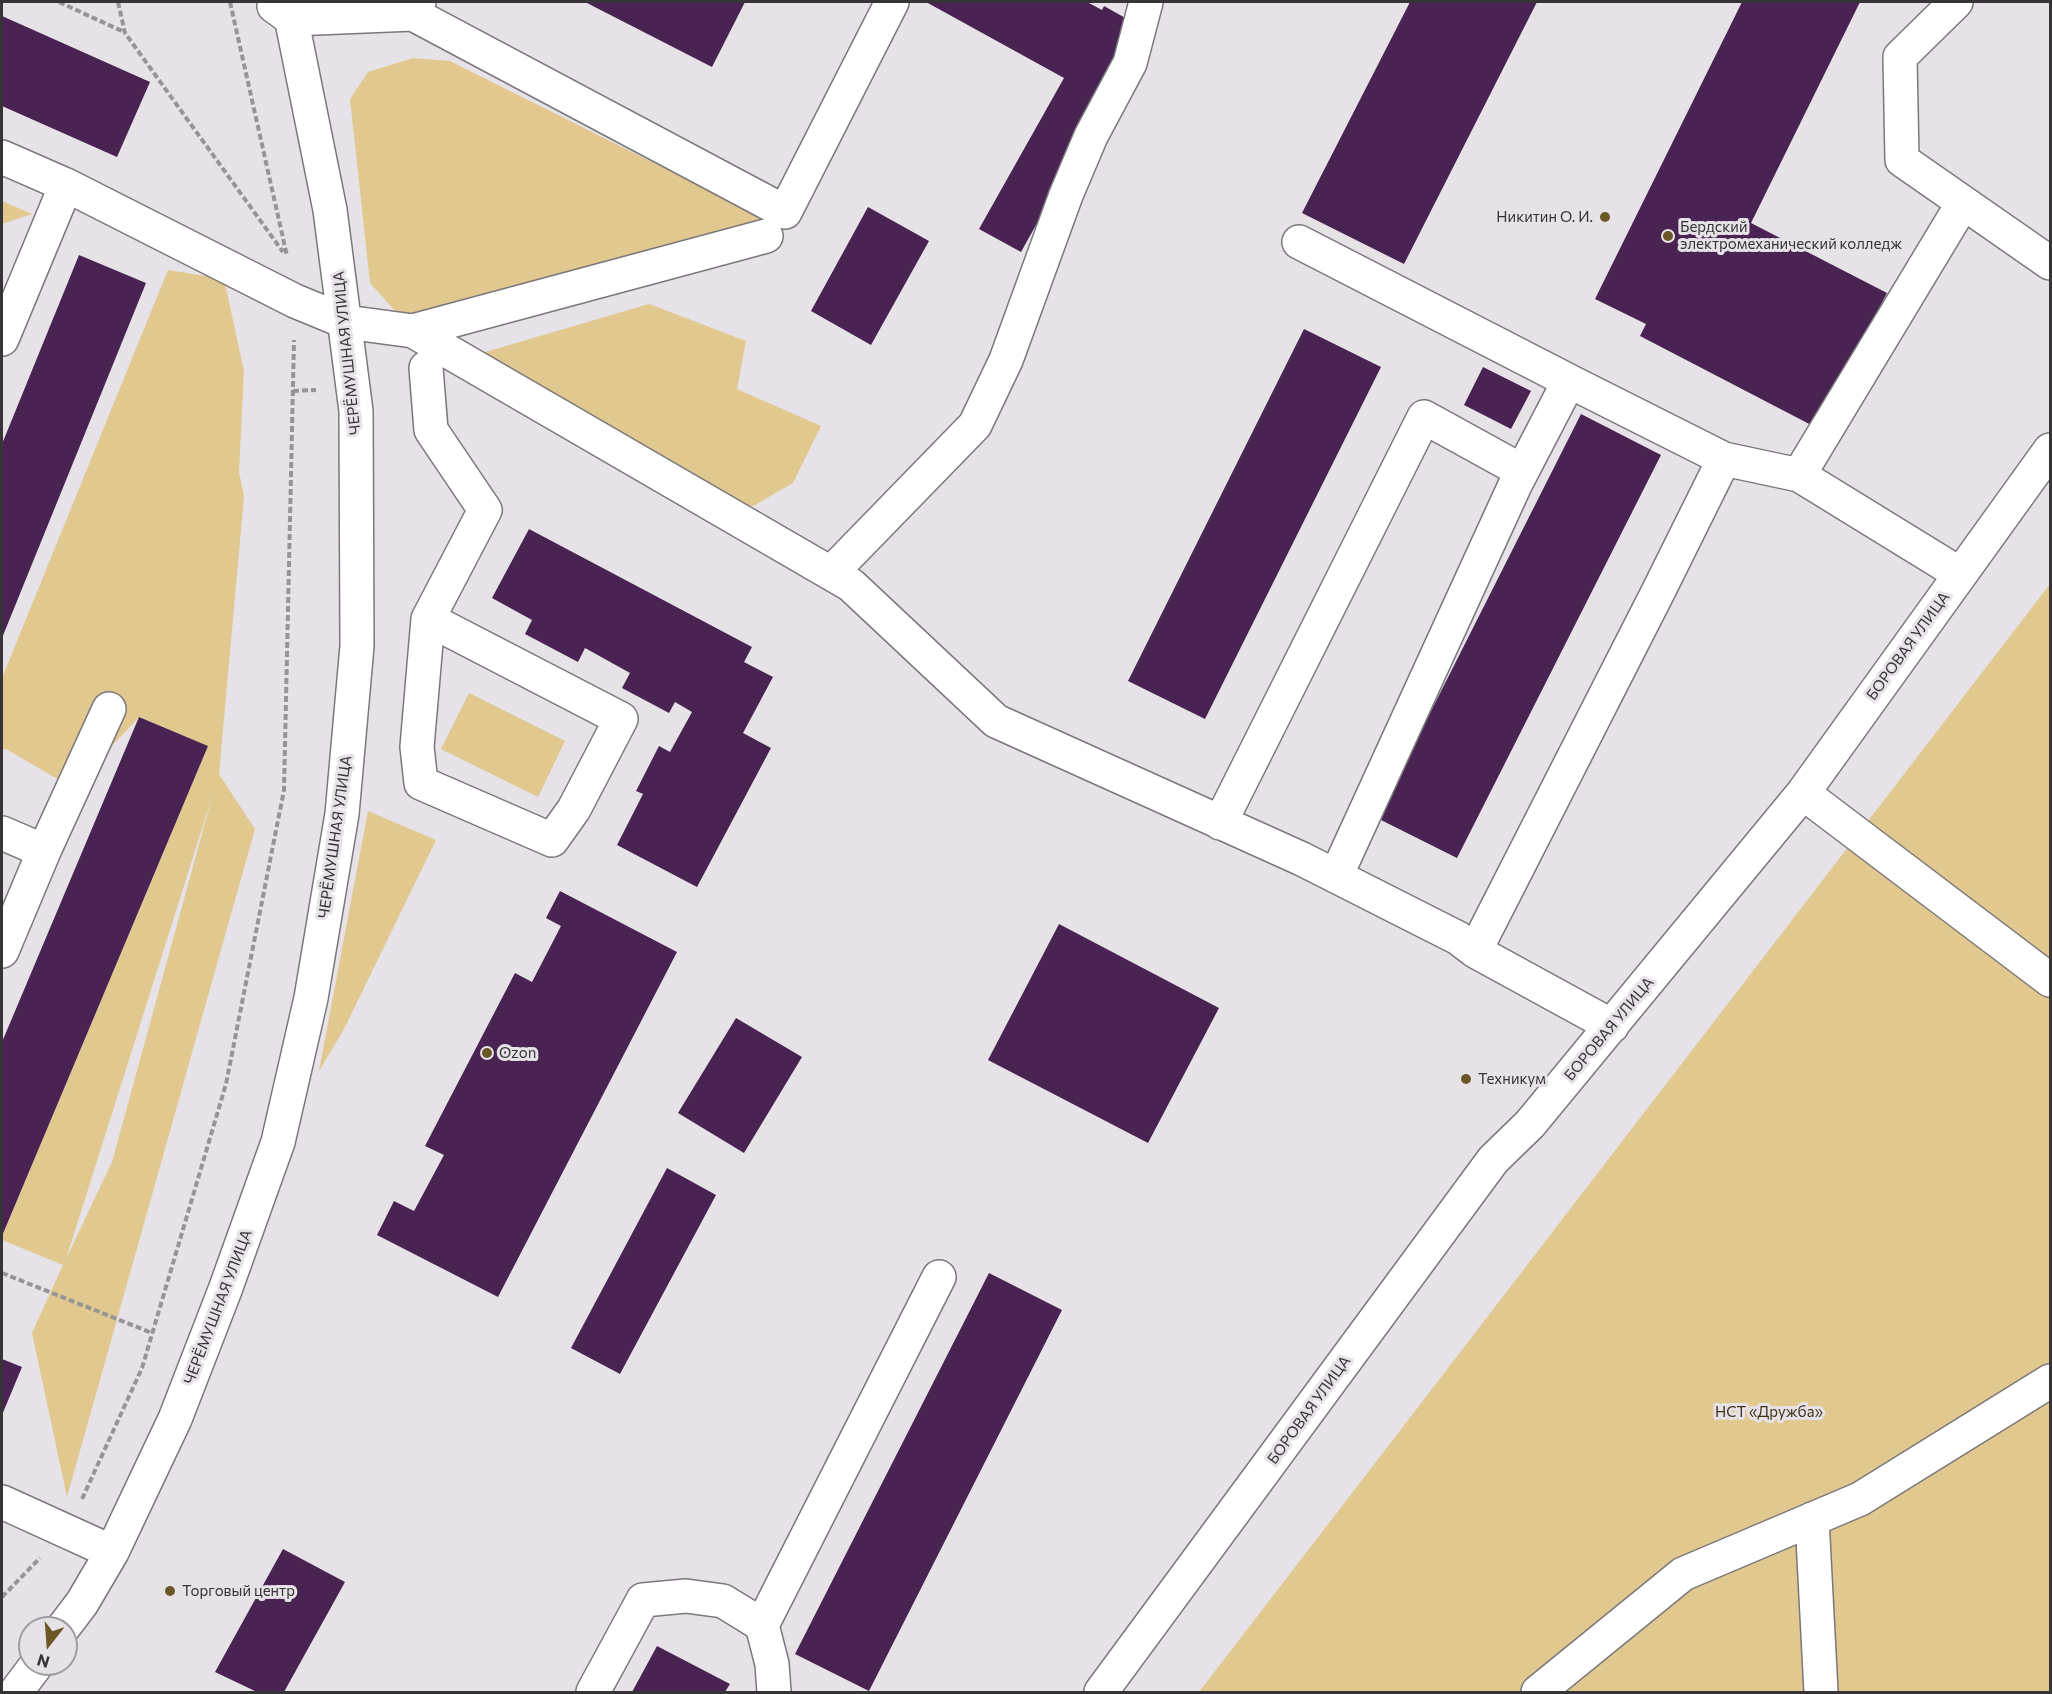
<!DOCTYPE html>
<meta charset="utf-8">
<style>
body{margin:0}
#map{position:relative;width:2052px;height:1694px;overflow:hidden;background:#e6e2e7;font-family:Commissioner,sans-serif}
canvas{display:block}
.frame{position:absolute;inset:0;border:3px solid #363437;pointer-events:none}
.north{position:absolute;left:18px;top:1616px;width:60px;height:60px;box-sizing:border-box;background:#e6e2e7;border:2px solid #a09ca1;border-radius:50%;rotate:197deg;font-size:16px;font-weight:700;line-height:24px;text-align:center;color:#363437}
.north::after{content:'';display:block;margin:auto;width:21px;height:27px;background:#6b5726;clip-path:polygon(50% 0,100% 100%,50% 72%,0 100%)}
</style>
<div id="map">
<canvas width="2052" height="1694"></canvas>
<div class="frame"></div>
<div class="north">N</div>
</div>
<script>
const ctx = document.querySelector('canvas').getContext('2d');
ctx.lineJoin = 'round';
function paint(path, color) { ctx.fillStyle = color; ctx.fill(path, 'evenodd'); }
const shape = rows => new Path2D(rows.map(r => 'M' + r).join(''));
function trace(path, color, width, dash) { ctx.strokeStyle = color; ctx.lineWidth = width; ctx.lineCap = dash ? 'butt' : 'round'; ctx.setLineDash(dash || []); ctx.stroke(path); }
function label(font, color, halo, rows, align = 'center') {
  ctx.font = font + ' Commissioner,sans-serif'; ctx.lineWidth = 6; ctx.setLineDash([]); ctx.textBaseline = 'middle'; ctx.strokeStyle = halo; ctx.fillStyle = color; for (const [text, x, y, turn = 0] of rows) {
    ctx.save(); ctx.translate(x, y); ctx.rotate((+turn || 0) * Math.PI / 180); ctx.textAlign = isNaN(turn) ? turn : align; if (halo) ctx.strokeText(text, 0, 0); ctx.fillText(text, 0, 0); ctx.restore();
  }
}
const green = shape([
 [413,58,450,61,770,221,413,331,370,283,350,99,368,72],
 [2,201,32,214,2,224],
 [168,270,224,279,244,371,239,472,244,496,219,774,255,829,67,1497,32,1333,63,1265,2,1240,2,1236,208,746,139,717,73,788,6,749,2,749,2,678],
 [212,797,112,1162,66,1259],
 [649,304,746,341,737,389,821,426,793,483,753,506,708,495,465,358],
 [2050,584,2050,1692,1199,1692,1372,1467],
 [469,693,565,741,538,797,441,749],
 [368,811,436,840,344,1029,319,1071]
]);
const building = shape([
 [585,2,745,2,712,67],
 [926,2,1087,2,1102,10,1104,6,1145,29,1021,252,979,229,1064,78],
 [1410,2,1537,2,1404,264,1302,213],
 [1742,2,1860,2,1751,223,1887,293,1817,428,1640,336,1646,324,1595,299],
 [2,16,150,82,117,157,2,106],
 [868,207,929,241,871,345,811,311],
 [79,255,146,283,2,638,2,444],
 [1304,329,1381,367,1205,719,1128,681],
 [1483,367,1531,391,1511,429,1464,405],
 [1581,414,1661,455,1457,858,1377,818],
 [529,529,752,647,744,662,773,677,743,733,771,748,697,887,617,845,643,794,636,791,659,746,670,752,692,712,675,702,669,713,622,688,630,673,585,648,578,662,525,634,532,620,492,598],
 [139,717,208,746,2,1236,2,1042],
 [560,891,677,952,498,1297,377,1235,394,1201,414,1211,444,1155,425,1146,515,973,532,982,561,926,546,918],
 [1059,924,1219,1008,1148,1143,988,1060],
 [736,1018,802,1057,744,1153,678,1113],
 [667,1168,716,1195,620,1374,571,1348],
 [989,1273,1062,1310,869,1691,795,1654],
 [2,1359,22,1367,2,1415],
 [283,1549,345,1582,284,1692,257,1692,215,1672],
 [657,1646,730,1684,725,1692,632,1692]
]);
const path = shape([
 [59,2,124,32],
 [118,2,125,33,283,252],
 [230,2,287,256],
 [293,391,316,390],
 [2,1273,152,1333],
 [82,1499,142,1368,226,1084,284,790,294,340],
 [2,1597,40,1558]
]);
const minor = shape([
 [1956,2,1900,57,1902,160,2050,263],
 [274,6,292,19,413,14,419,2],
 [413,14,785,212,892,2],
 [2,157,66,185,295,301,346,322,413,331,851,585,996,721,1302,859,1458,938,1475,951,1612,1026],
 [1299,242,1569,381],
 [413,331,766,236],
 [2,339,66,185],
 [426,368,431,430,485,510,428,619,621,719,574,809,552,840,421,783,417,747,428,619],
 [1799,475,1963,203],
 [831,573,975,425,1006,360,1066,195,1091,136,1130,63,1146,2],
 [1803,793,2050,980],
 [1220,823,1424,417,1522,471],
 [2,833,44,851],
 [1336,876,1515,485,1569,381,1724,459],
 [2,951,44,851,109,709],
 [1475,951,1658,592,1724,459,1799,475,1960,574],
 [2,1502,112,1552],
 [1812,1519,1821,1692],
 [63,1628,82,1603,112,1552,175,1419,225,1290,278,1142,311,998,342,814,357,646,356,411,330,210,288,2],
 [16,1692,37,1664],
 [593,1692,643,1600,686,1596,723,1601,762,1625],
 [774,1692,772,1664,762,1625,939,1277],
 [1101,1692,1493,1160,1530,1124,1803,793,2050,450],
 [1538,1692,1683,1574,1860,1499,2050,1381]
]);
const markers = [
 [1605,217,6,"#6b5726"],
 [1668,236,6,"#6b5726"],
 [487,1053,6,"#6b5726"],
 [1466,1079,6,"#6b5726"],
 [170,1591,6,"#6b5726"]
];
const poiNames = [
 ["Никитин О. И.",1593,217,"right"],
 ["Бердский",1680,227],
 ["электромеханический колледж",1680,244],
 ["Ozon",499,1053],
 ["Техникум",1478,1079],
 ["Торговый центр",182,1591]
];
const streetNames = [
 ["ЧЕРЁМУШНАЯ УЛИЦА",347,353,-96],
 ["БОРОВАЯ УЛИЦА",1908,646,-54],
 ["ЧЕРЁМУШНАЯ УЛИЦА",335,837,-82],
 ["БОРОВАЯ УЛИЦА",1609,1029,-50],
 ["ЧЕРЁМУШНАЯ УЛИЦА",218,1307,-69],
 ["БОРОВАЯ УЛИЦА",1309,1410,-54]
];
const parkNames = [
 ["НСТ «Дружба»",1769,1412]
];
paint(green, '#e0c88e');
paint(building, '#492351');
trace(minor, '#7b777c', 36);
trace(path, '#979498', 4, [6, 3]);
trace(minor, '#fff', 33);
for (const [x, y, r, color] of markers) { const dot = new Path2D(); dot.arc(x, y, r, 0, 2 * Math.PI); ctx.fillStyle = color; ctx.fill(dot); trace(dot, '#e6e2e7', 2); }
label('15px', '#363437', '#e6e2e7', poiNames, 'left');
label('15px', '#363437', '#e6e2e7', streetNames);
label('15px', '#3e3215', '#e6e2e7', parkNames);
</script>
